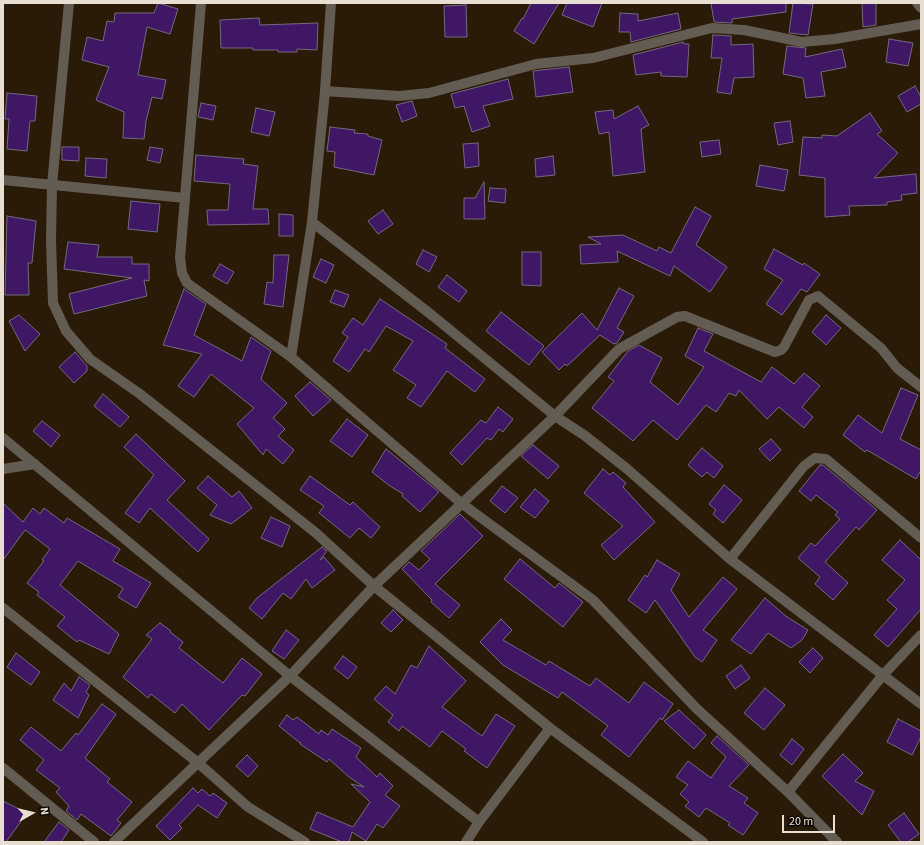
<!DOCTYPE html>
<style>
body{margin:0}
#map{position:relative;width:924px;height:845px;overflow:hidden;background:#291b08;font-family:"Source Sans 3",sans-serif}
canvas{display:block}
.frame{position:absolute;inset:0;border:4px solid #e8ded2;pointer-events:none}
.north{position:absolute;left:12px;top:793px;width:40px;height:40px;-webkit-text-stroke:3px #0d0702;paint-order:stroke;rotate:82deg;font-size:11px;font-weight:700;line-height:16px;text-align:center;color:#e8ded2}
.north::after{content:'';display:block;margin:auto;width:14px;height:18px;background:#e8ded2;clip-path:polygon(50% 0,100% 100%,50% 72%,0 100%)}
.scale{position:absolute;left:782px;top:815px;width:53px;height:18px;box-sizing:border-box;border:2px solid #e8ded2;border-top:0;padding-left:5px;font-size:12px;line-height:14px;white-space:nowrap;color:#e8ded2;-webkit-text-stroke:3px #0d0702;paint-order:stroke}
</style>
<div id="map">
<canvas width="924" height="845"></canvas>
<div class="frame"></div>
<div class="north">N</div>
<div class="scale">20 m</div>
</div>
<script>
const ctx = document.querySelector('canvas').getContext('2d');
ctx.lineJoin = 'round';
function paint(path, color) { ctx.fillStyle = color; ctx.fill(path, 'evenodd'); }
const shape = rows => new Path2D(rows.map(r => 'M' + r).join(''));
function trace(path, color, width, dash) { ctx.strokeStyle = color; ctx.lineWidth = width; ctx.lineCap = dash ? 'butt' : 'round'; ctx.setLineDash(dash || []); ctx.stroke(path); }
const building = shape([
 [158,3,178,9,170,34,147,27,138,75,166,80,162,99,152,97,146,121,144,139,123,138,124,112,96,100,109,67,82,60,87,37,103,41,107,21,114,22,115,13,154,13,158,3],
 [531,3,559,3,534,44,514,31,522,18,523,19,531,3],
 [567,3,602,3,593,27,562,15,567,3],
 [711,3,786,3,786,12,732,19,732,23,714,22,711,3],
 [793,3,813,4,808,35,789,33,793,3],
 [862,3,876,3,876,25,863,27,862,3],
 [466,5,467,37,445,37,444,6,466,5],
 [620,13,638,14,638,21,678,13,681,29,631,42,630,32,619,32,620,13],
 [259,18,260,25,318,23,317,50,297,49,297,52,278,52,278,50,253,50,253,48,221,48,220,20,259,18],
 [713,35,731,36,731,45,753,44,754,77,734,78,731,94,717,92,722,58,711,58,713,35],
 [889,39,913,43,908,66,886,62,889,39],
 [683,42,684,44,689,44,687,77,661,76,661,72,636,75,633,55,683,42],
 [787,46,806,48,805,57,842,49,846,67,821,72,825,96,806,98,803,78,783,74,787,46],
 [569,67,573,92,536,97,533,71,569,67],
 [508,79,513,99,483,106,490,126,472,132,464,106,455,108,451,94,508,79],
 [915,86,921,97,921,104,907,112,898,96,915,86],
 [7,93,37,96,35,121,30,121,27,151,7,149,9,119,5,119,7,93],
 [412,101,417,116,402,122,396,105,412,101],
 [201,103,216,106,213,120,198,117,201,103],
 [638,106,649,125,641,129,645,172,613,176,609,132,599,134,595,112,613,110,614,119,638,106],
 [256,108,275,112,269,136,251,132,256,108],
 [870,113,882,131,877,134,898,153,874,178,916,174,917,193,901,195,902,200,887,202,887,205,849,206,850,215,825,217,825,178,799,175,803,137,822,138,822,135,837,136,870,113],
 [790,121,793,142,778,145,774,123,790,121],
 [330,127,355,130,354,133,368,134,368,136,382,140,374,175,334,167,335,152,327,151,330,127],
 [719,140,721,154,702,157,700,142,719,140],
 [478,143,479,166,465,168,463,144,478,143],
 [62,147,79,147,79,161,62,160,62,147],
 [150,147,163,149,160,163,147,160,150,147],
 [196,155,244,159,243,164,258,166,253,209,268,209,269,224,208,225,207,210,228,210,230,184,194,181,196,155],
 [553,156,555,175,536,177,535,159,553,156],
 [86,158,107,159,106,178,85,176,86,158],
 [760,165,788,170,784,191,756,186,760,165],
 [484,182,485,219,464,219,464,198,475,198,484,182],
 [490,188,506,189,505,203,488,201,490,188],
 [131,201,160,204,157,232,128,229,131,201],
 [695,207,711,216,696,245,727,267,710,292,674,266,670,276,617,251,618,262,581,264,580,245,601,244,588,237,623,235,657,251,659,247,671,253,695,207],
 [383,210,393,224,378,234,368,221,383,210],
 [279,214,293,215,293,236,279,236,279,214],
 [7,216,36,221,32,263,28,263,29,295,5,295,7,216],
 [68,242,99,245,97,257,132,257,132,264,149,264,149,281,144,280,147,296,74,314,69,294,132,278,64,269,68,242],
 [774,249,803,265,804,263,820,274,807,292,801,289,782,315,766,304,783,280,764,269,774,249],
 [423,250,437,257,429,272,416,264,423,250],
 [522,252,541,252,541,286,522,285,522,252],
 [274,255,289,255,283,307,264,304,267,282,273,283,274,255],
 [321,259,334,265,326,283,313,277,321,259],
 [220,264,234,272,227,284,213,276,220,264],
 [447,275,467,291,459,302,438,287,447,275],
 [619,288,634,296,617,328,624,332,617,343,614,344,600,335,567,366,565,364,559,370,542,352,582,313,597,330,619,288],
 [184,289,206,304,194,335,242,361,251,337,271,351,261,379,287,403,273,418,285,429,278,436,294,450,283,464,266,449,263,455,237,424,254,408,211,374,194,397,178,386,202,354,163,345,184,289],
 [335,290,349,295,344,307,330,302,335,290],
 [380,299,447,344,445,348,485,379,475,392,447,371,421,407,407,398,416,385,393,370,413,341,386,326,369,352,365,349,349,372,333,361,348,337,342,333,353,318,363,325,380,299],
 [501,312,544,346,529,365,486,331,501,312],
 [19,315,40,334,25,351,9,321,19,315],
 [826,315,841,328,826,345,812,332,826,315],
 [698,328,713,334,704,351,761,382,772,367,794,384,804,373,820,386,802,407,813,417,804,428,779,407,767,419,739,390,736,396,729,393,716,412,706,405,677,440,653,420,633,441,592,408,614,381,608,377,628,351,639,345,662,358,650,382,678,405,704,367,685,356,698,328],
 [75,352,87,366,87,371,74,383,59,367,75,352],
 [310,382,331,400,313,416,295,396,310,382],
 [901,388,918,395,900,439,921,450,921,470,916,479,867,450,865,452,843,435,858,415,882,433,901,388],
 [103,394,129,417,120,427,94,406,103,394],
 [498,407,513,419,503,432,499,429,491,440,487,438,462,465,450,453,481,420,486,423,498,407],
 [347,419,368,435,352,457,330,441,347,419],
 [42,421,60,435,51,447,33,431,42,421],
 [136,434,185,481,167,500,209,539,198,552,150,508,139,523,125,513,154,475,124,447,136,434],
 [771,439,781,450,770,461,759,449,771,439],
 [533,445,559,466,548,479,521,456,533,445],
 [702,448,723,466,714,478,707,472,702,477,688,465,702,448],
 [386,449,439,492,420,512,402,496,403,494,390,486,372,472,386,449],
 [820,465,823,465,877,510,859,530,856,527,825,562,848,583,833,600,815,584,820,577,798,558,811,543,815,546,840,519,835,515,838,512,816,495,811,501,799,491,820,465],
 [603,469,610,475,613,472,626,483,623,487,655,522,614,560,601,545,623,526,584,493,603,469],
 [208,476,232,497,239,491,252,508,231,524,210,515,217,505,197,488,208,476],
 [310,476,350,505,353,502,380,527,371,538,359,528,350,538,319,513,324,506,300,490,310,476],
 [724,485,742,500,723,523,713,514,716,510,709,504,724,485],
 [502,486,518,498,505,513,490,501,502,486],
 [535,489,549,501,535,518,520,507,535,489],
 [3,503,23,522,33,508,40,514,44,508,64,523,67,518,120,549,113,561,151,583,136,608,118,597,123,588,78,561,60,585,119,634,109,654,79,640,77,642,57,626,65,617,37,595,39,592,27,583,44,561,42,560,50,549,25,530,3,560,3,503],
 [460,514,483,536,435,584,460,605,449,618,431,602,432,600,402,569,409,562,419,570,430,559,421,551,460,514],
 [271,517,290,526,282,547,261,538,271,517],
 [900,540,921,560,921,609,888,647,874,635,897,609,887,600,905,580,882,560,900,540],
 [322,547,327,551,320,560,324,557,335,570,312,588,306,579,291,599,283,593,262,619,249,608,257,598,322,547],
 [520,559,555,588,559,583,583,602,563,627,504,579,520,559],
 [657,560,680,574,671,590,689,617,723,577,737,589,703,630,717,640,702,662,695,657,655,600,646,613,628,600,645,575,647,577,657,560],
 [765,598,787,617,808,630,802,640,791,648,768,633,751,654,731,640,765,598],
 [393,610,403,620,391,632,381,623,393,610],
 [501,619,512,630,503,640,546,665,549,661,590,686,596,678,629,703,644,682,673,704,662,720,660,718,629,757,601,735,608,726,562,692,558,698,503,665,480,642,501,619],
 [160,623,171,631,170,632,183,642,179,648,223,683,242,658,262,674,245,696,242,695,209,730,182,704,175,713,151,694,148,698,123,677,152,639,146,635,160,623],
 [286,630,299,640,284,659,272,651,286,630],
 [429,646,466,681,442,707,482,736,496,714,515,726,487,768,464,751,466,749,442,731,430,747,402,726,399,731,388,722,393,715,374,699,386,686,395,694,411,665,417,668,429,646],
 [813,648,823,658,810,673,799,662,813,648],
 [16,653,40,672,31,685,7,667,16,653],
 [343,656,357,667,348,679,334,668,343,656],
 [741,665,750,678,735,689,726,676,741,665],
 [79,677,90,685,86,692,89,695,78,718,53,700,64,683,71,691,79,677],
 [765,688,785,705,764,730,744,713,765,688],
 [102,704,116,714,85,758,110,779,107,782,132,802,117,820,121,823,111,836,81,814,77,820,66,811,69,806,56,792,60,788,36,770,44,760,20,740,31,727,61,751,76,733,78,735,102,704],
 [679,710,706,735,694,749,664,721,679,710],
 [287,715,293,720,297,717,319,734,321,730,328,735,332,729,361,748,356,757,377,777,380,773,393,786,385,795,400,806,383,828,377,824,366,841,352,832,349,842,342,842,310,829,317,812,353,827,370,802,351,784,364,787,349,777,329,759,327,762,300,744,301,742,300,743,279,726,287,715],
 [898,719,921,731,921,737,912,755,887,742,898,719],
 [717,736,749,765,729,786,748,798,744,803,758,813,743,835,728,825,730,823,706,808,699,817,685,806,689,802,680,794,688,785,676,777,688,761,711,778,726,757,711,743,717,736],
 [792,739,804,749,792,765,780,755,792,739],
 [843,754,863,773,855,781,874,791,862,815,822,776,843,754],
 [247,755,258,766,248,777,236,766,247,755],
 [193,788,198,793,202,789,210,796,213,793,227,803,217,818,198,805,179,825,182,828,170,840,156,826,193,788],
 [3,801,27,813,6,842,3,842,3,801],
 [904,813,919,834,908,842,901,842,888,825,904,813],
 [59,822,69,830,61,842,44,842,59,822]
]);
const minor = shape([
 [69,3,52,185,51,240,53,303,66,331,90,359,140,394,316,533,374,586,550,728,703,842],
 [201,3,180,258,182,273,187,283,291,357,461,503,593,600,697,709,788,792,837,842],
 [917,3,921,8],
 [325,91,399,96,429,93,536,64,593,58,712,28,744,30,802,42,835,39,921,24],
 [3,180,185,198],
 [312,222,433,316,555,416,619,349,677,317,685,316,775,352,781,350,784,347,809,300,818,296,881,348,897,368,921,387],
 [291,357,312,222,325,91,331,3],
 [3,438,290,676,479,822,466,842],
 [3,469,35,464],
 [730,559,804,466,815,458,826,459,921,538],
 [3,608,197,762,248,807,305,842],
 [3,768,94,842],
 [788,792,883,675,921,635],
 [479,822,550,728],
 [114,842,290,676,374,586,555,416,584,435,626,468,730,559,921,704]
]);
paint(building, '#401764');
trace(building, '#736980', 1);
trace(minor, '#635c53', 10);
</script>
